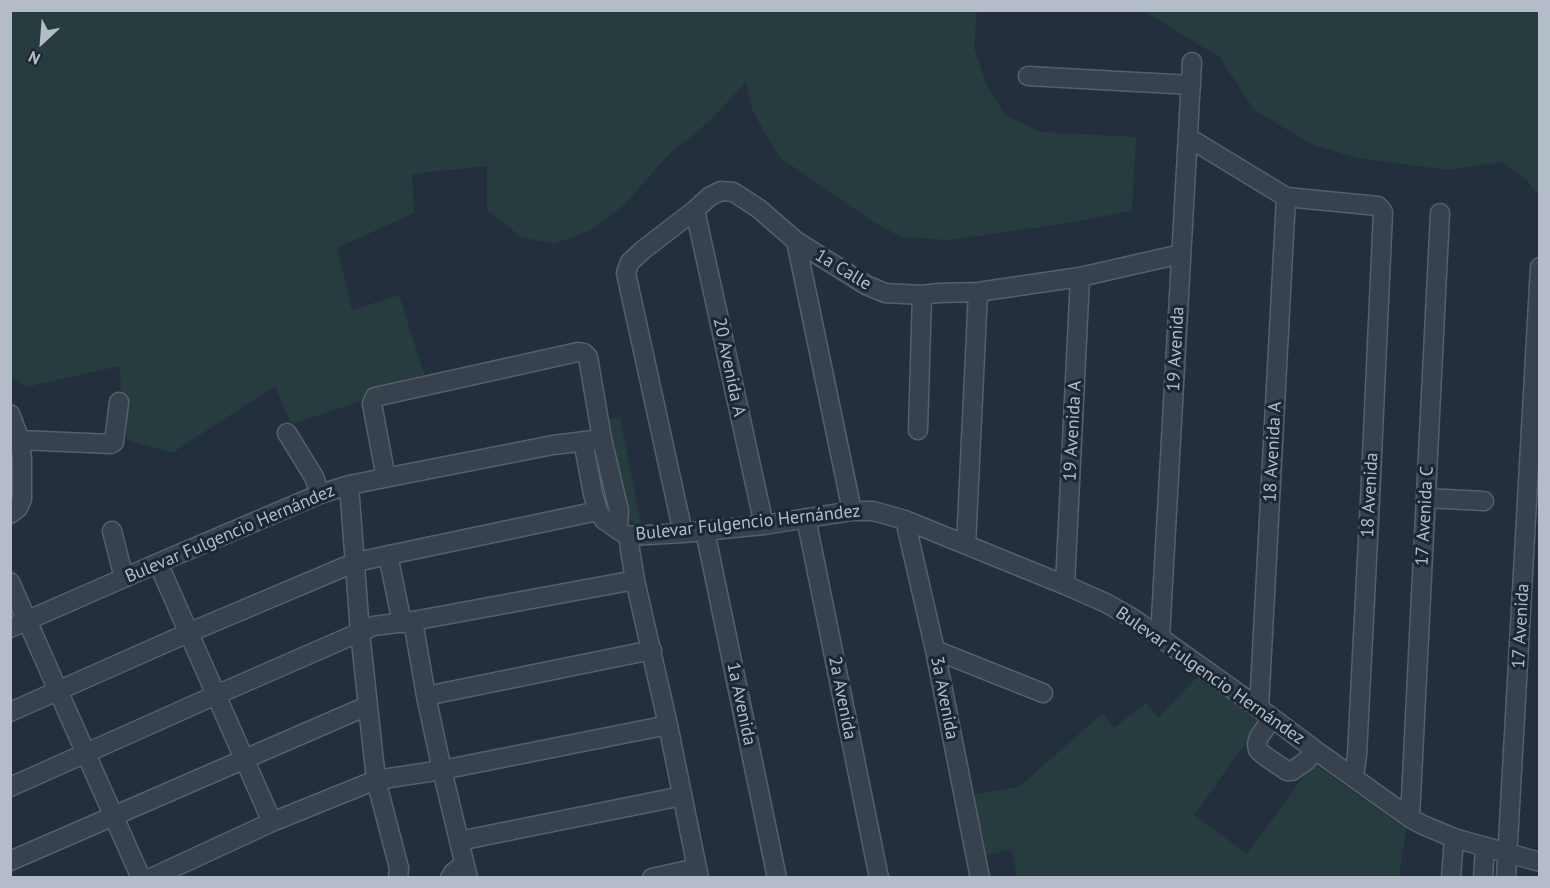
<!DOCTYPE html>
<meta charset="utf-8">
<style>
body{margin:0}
#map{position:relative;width:1550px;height:888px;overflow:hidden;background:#242f3e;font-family:"PT Sans",sans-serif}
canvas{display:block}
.frame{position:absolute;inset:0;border:12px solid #b4bcc9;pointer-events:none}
.north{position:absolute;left:12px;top:12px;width:60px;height:60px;-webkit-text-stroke:4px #1d2633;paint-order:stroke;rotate:206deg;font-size:16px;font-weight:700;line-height:24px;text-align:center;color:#b4bcc9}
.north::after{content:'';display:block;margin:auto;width:21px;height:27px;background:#b4bcc9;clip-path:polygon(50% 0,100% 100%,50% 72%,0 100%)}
</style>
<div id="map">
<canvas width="1550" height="888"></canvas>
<div class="frame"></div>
<div class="north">N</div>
</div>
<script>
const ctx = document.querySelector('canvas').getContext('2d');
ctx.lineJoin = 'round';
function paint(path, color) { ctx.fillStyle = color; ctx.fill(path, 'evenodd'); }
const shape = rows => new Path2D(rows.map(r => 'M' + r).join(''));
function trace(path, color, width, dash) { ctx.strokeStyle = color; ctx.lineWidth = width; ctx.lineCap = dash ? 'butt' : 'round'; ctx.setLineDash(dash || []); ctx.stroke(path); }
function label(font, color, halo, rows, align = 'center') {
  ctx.font = font + ' "PT Sans",sans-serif'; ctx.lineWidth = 6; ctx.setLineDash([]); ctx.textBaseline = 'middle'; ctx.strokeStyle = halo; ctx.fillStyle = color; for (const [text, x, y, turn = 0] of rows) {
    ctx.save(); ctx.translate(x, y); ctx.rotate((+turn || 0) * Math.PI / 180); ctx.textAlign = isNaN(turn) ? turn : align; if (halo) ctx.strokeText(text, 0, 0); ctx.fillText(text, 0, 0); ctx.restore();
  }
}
const green = shape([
 [11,11,977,11,974,47,986,84,1005,115,1041,132,1136,137,1132,211,1061,224,949,240,901,237,872,221,779,157,752,110,746,82,710,121,669,154,624,205,593,229,554,244,521,237,487,210,487,166,412,174,414,213,337,248,352,310,399,295,426,380,291,424,275,386,172,453,127,440,119,366,26,387,11,376],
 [1145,11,1539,11,1539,195,1526,180,1502,162,1448,170,1358,158,1313,145,1254,110,1220,58],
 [620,418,642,528,630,520,621,509,604,421],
 [1201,673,1262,720,1194,815,1247,854,1313,763,1406,829,1399,877,1017,877,1011,849,984,856,971,795,1020,786,1103,713,1114,728,1146,703,1158,718]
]);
const minor = shape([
 [1028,76,1191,85],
 [1189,138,1286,197,1378,206,1383,212,1370,500,1357,755,1354,777],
 [695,210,764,525],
 [796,241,852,511],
 [10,414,20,440,22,459,22,499,18,508,10,514],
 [918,430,922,295],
 [287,433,314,477,320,494],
 [20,440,111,444,114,442,119,402],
 [583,441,593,494,598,511,604,520,626,535,629,536,683,533,764,525,852,511,873,511,905,520,1065,585,1106,603,1134,619,1259,708,1315,750,1410,818,1423,825,1454,838,1540,862],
 [386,478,372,404,375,397,578,352,584,353,588,357,602,439,619,511,618,530],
 [349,485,360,632,376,780,399,868,398,878],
 [1426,498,1484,501],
 [806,518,879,878],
 [905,520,935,650,980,878],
 [112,531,124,578],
 [705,531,777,878],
 [683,533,626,273,630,262,643,250,695,210,709,197,721,191,733,192,758,208,796,241,866,285,885,293,922,295,938,293,978,292,1080,277,1181,254],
 [629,536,630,550,635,580,668,725,699,878],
 [966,545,978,292],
 [388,555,402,623],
 [158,563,272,822],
 [10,582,141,878],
 [1065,585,1080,277],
 [413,621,426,696,442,770,468,878],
 [10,628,158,563,320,494,349,485,553,445,602,439],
 [1160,637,1192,62],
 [935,650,1043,693],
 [426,696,652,650],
 [1259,708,1286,197],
 [10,712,188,633,356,562,598,511],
 [1272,718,1259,737,1257,744,1258,750,1265,756,1287,771,1292,771,1306,761,1315,750],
 [10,787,216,695,374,626,413,621,635,580],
 [1410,818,1440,213],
 [459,841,682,796],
 [10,861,367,706],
 [151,878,272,822,376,780,442,770,668,725],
 [450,878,453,873,464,864],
 [652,878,697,868],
 [1451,878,1454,838],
 [1483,878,1485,847],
 [1506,878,1540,267]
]);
const streetNames = [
 ["1a Calle",843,270,31],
 ["19 Avenida",1176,349,-87],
 ["20 Avenida A",729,367,78],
 ["19 Avenida A",1073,431,-87],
 ["18 Avenida A",1273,452,-87],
 ["18 Avenida",1370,495,-87],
 ["17 Avenida C",1425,516,-87],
 ["Bulevar Fulgencio Hernández",748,523,-6],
 ["Bulevar Fulgencio Hernández",230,534,-23],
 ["17 Avenida",1521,626,-87],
 ["Bulevar Fulgencio Hernández",1210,676,35],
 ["2a Avenida",842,698,79],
 ["3a Avenida",944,698,79],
 ["1a Avenida",741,704,78]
];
paint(green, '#263c3f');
trace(minor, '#565f6c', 21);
trace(minor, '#38414e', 18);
label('18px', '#b4bcc9', '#1d2633', streetNames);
</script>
